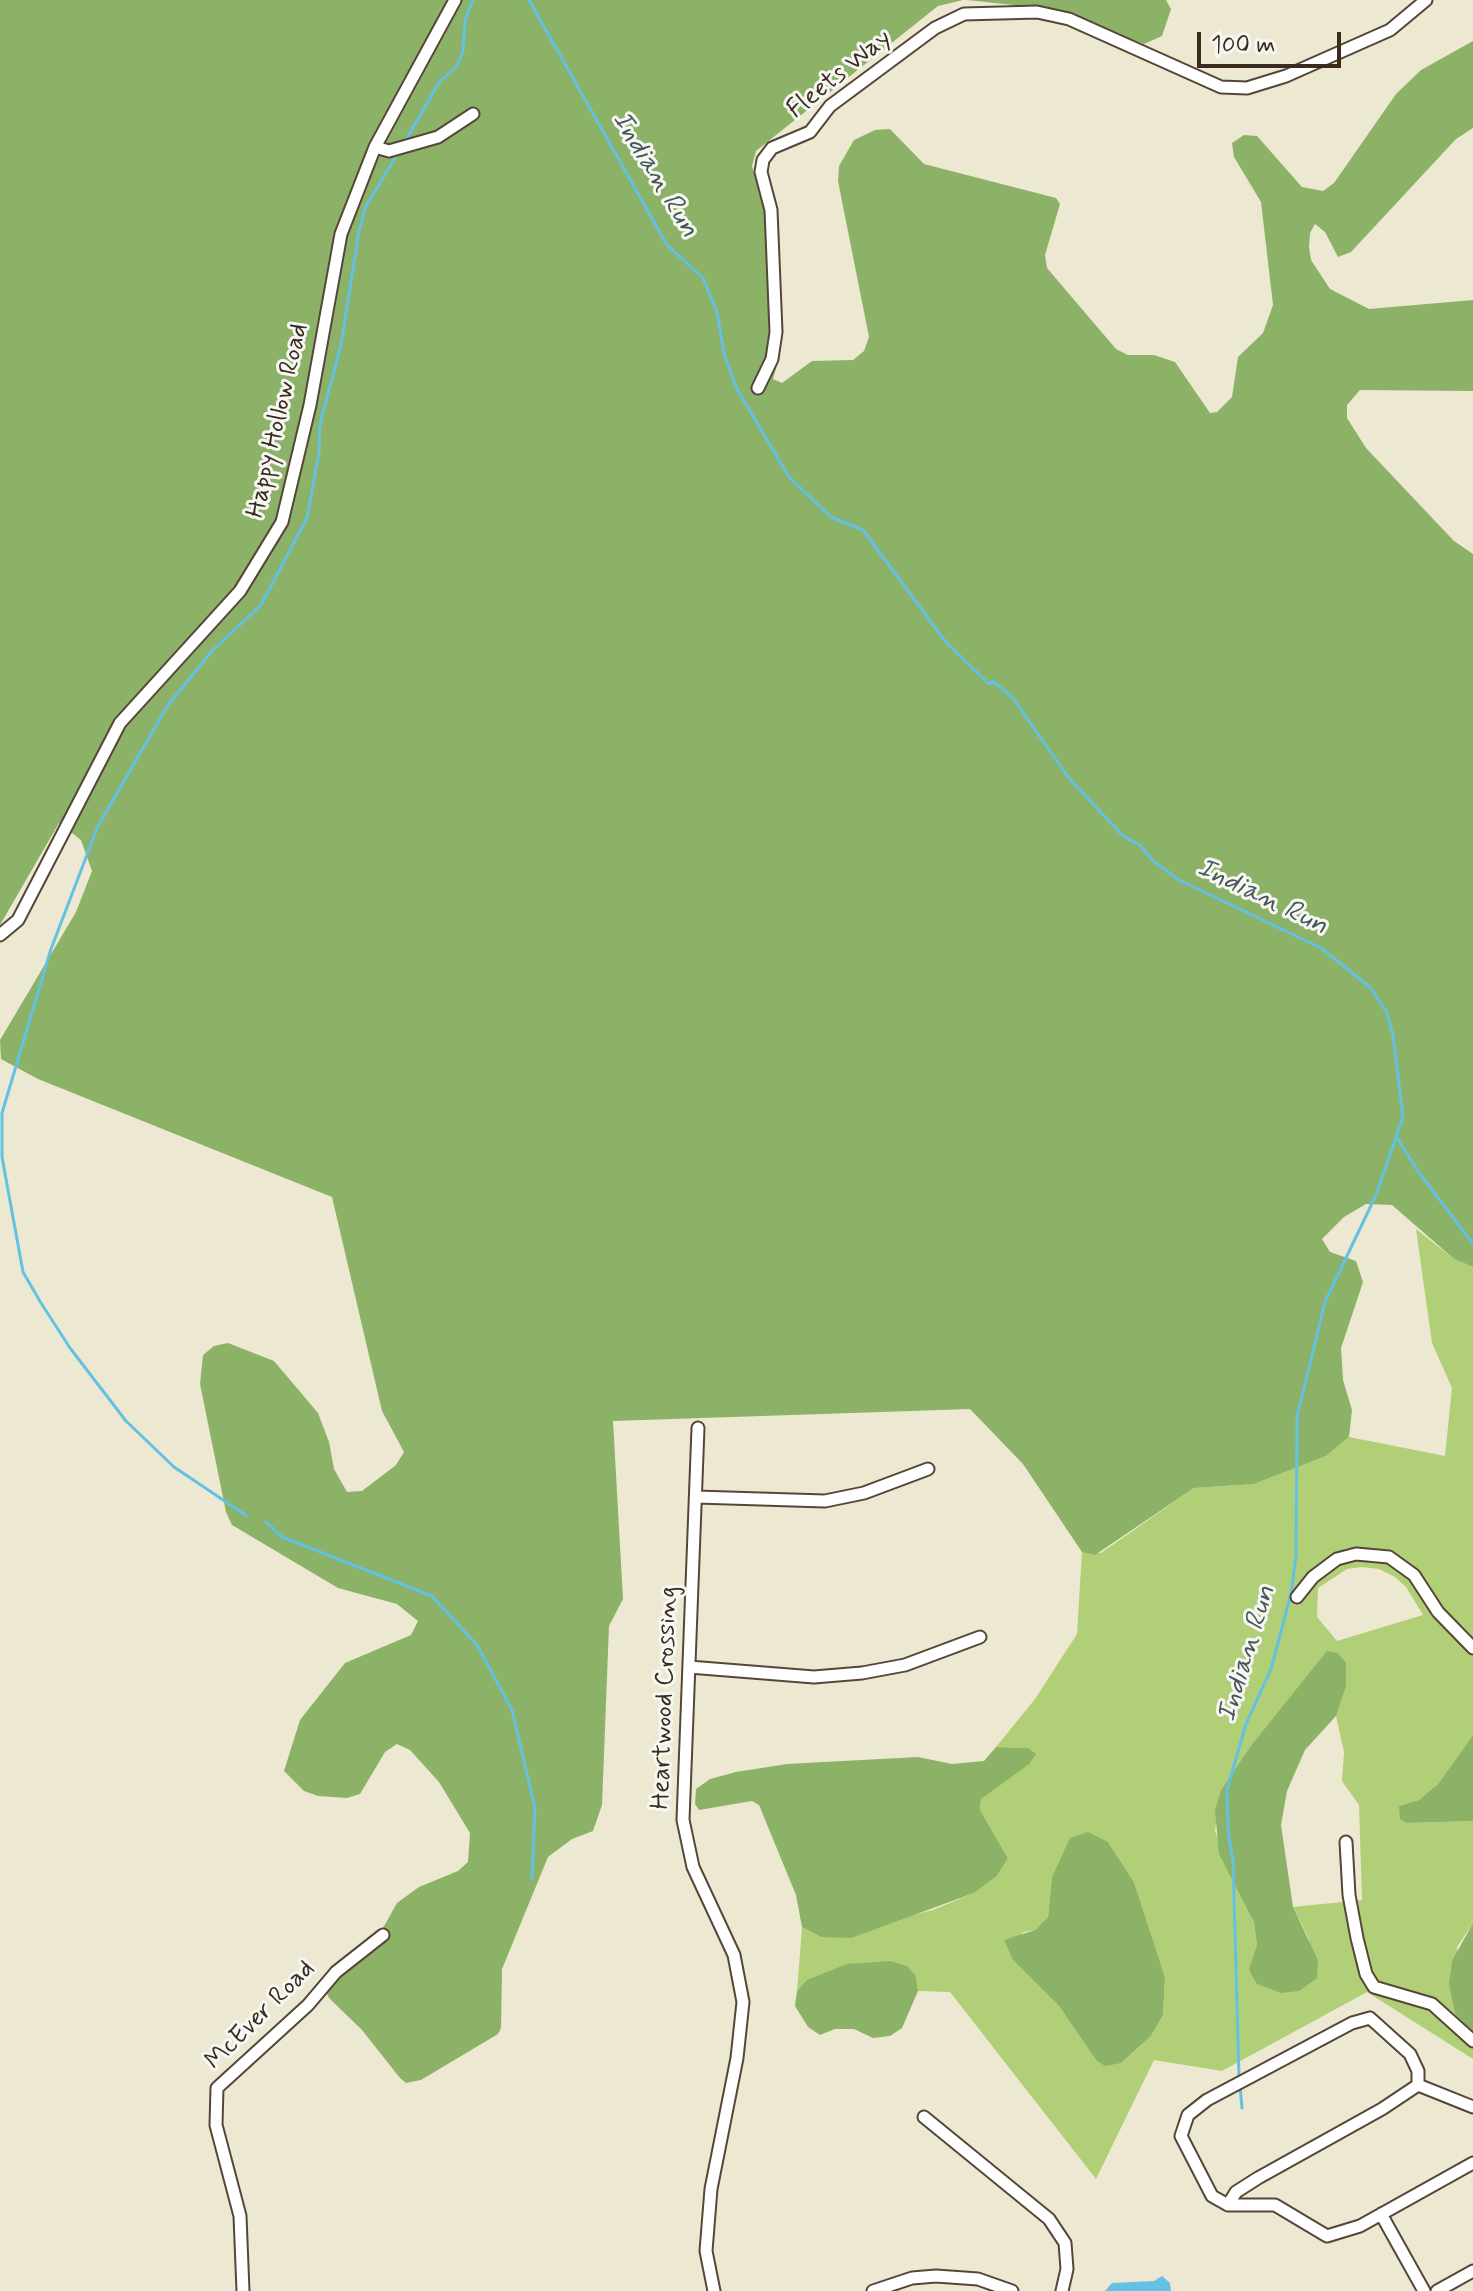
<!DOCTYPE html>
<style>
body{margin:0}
#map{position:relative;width:1473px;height:2291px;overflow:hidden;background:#ede8d1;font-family:Mynerve,sans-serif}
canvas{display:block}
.scale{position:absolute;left:1197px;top:32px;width:144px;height:36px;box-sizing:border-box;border:4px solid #3b2a1e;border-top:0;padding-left:10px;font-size:24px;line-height:28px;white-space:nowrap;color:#3b2a1e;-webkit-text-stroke:6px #f6f6f2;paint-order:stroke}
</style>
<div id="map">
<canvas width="1473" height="2291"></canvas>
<div class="scale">100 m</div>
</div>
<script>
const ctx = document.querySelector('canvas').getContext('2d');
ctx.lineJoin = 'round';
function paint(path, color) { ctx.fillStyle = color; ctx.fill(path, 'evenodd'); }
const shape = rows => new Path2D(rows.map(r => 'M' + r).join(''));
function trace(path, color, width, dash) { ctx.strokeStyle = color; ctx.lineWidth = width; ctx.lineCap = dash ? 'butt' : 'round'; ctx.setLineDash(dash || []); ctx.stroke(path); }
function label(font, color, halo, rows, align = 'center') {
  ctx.font = font + ' Mynerve,sans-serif'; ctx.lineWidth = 6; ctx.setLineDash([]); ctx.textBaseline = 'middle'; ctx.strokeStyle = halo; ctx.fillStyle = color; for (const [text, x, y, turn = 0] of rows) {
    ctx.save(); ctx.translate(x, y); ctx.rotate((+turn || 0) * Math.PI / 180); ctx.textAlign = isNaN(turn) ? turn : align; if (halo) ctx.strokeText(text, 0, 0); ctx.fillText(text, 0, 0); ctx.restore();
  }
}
const green = shape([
 [1416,1229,1454,1259,1473,1267,1473,1735,1438,1784,1419,1800,1399,1806,1407,1823,1473,1821,1473,1923,1457,1947,1473,2035,1473,2059,1367,1992,1222,2071,1154,2060,1096,2179,950,1992,918,1991,916,1976,797,1991,802,1927,821,1937,933,1910,974,1893,997,1876,1008,1858,980,1810,981,1798,1004,1780,1028,1748,996,1747,1035,1699,1077,1634,1082,1552,1101,1553,1194,1488,1254,1484,1326,1456,1349,1437,1445,1456,1452,1388,1432,1343],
 [1362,1567,1379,1569,1395,1577,1406,1587,1423,1615,1337,1641,1317,1617,1318,1588,1347,1569],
 [1346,1687,1336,1716,1344,1752,1342,1781,1359,1805,1362,1900,1293,1907,1310,1941,1249,1968,1257,1945,1254,1922,1215,1831,1221,1790,1250,1747],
 [1108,1842,1134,1882,1165,1977,1163,2015,1151,2036,1121,2063,1096,2060,1059,2006,1013,1960,1023,1932,1035,1930,1048,1917,1052,1877]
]);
const forest = shape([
 [0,0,963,0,938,6,756,151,752,166,767,221,777,365,773,379,782,383,812,361,853,360,864,351,869,337,838,181,839,166,854,140,875,130,890,129,924,164,1056,198,1060,204,1045,255,1047,268,1116,349,1128,355,1154,355,1175,362,1210,413,1217,412,1232,397,1238,357,1263,333,1273,305,1261,202,1234,157,1232,143,1244,135,1257,136,1302,187,1323,191,1334,183,1396,94,1421,70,1473,41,1473,128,1456,139,1351,252,1338,257,1325,232,1315,224,1310,233,1309,247,1311,260,1330,289,1369,309,1473,300,1473,391,1360,390,1347,405,1347,418,1366,448,1454,541,1473,554,1473,1267,1454,1259,1392,1205,1366,1204,1344,1217,1322,1239,1330,1252,1356,1261,1363,1282,1341,1348,1343,1380,1352,1410,1349,1437,1326,1456,1254,1484,1194,1488,1095,1555,1082,1552,1023,1464,970,1409,613,1421,623,1599,609,1626,602,1805,593,1831,572,1839,548,1857,502,1969,501,2028,498,2034,421,2080,406,2083,400,2078,362,2030,330,1999,321,1985,326,1974,383,1928,397,1903,419,1887,458,1871,468,1862,470,1833,439,1782,410,1750,397,1744,385,1752,360,1794,347,1798,318,1796,304,1791,284,1771,300,1720,345,1663,411,1635,418,1621,397,1604,338,1588,232,1525,226,1512,200,1384,203,1355,214,1346,228,1343,274,1361,318,1413,329,1442,334,1469,347,1492,362,1491,396,1465,404,1452,382,1411,332,1197,38,1079,1,1059,0,1040,76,912,92,871,81,840,59,823,0,925],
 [967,0,1166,0,1171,9,1162,36,1144,44,1050,9],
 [1327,1651,1338,1653,1346,1663,1346,1687,1336,1716,1305,1750,1287,1791,1281,1825,1293,1907,1318,1960,1317,1978,1299,1991,1281,1993,1257,1984,1251,1974,1249,1968,1257,1945,1254,1922,1219,1854,1215,1810,1221,1790,1250,1747],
 [1473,1735,1473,1821,1407,1823,1400,1819,1399,1806,1419,1800,1438,1784],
 [996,1747,1028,1748,1036,1754,1029,1764,981,1799,980,1810,1008,1858,997,1876,974,1893,851,1938,821,1937,802,1927,796,1895,759,1805,752,1801,699,1810,695,1804,696,1789,710,1779,736,1772,787,1764,918,1757,952,1764,984,1761],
 [1088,1832,1108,1842,1134,1882,1165,1977,1163,2015,1151,2036,1121,2063,1105,2066,1096,2060,1059,2006,1013,1960,1004,1940,1035,1930,1048,1917,1052,1877,1070,1838],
 [1473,1923,1473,2035,1455,2013,1449,1984,1452,1961],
 [890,1961,907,1966,916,1976,918,1991,902,2028,890,2036,873,2038,854,2029,835,2029,820,2035,808,2027,795,2006,797,1991,807,1980,847,1964]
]);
const water = shape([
 [1162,2276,1170,2283,1171,2291,1105,2291,1112,2283,1154,2281]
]);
const stream = shape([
 [529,0,667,245,703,278,717,312,724,354,737,389,789,477,831,517,863,530,945,641,989,684,993,681,1013,698,1068,777,1123,836,1140,845,1153,861,1179,880,1321,948,1370,987,1387,1013,1393,1035,1403,1117,1376,1195,1325,1302,1297,1417,1296,1556,1291,1594,1271,1669,1246,1724,1227,1790,1228,1831,1233,1861,1239,2077],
 [404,143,440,81,457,66,463,51,465,20,473,0],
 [1397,1138,1420,1174,1473,1244],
 [247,1516,174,1467,126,1421,70,1348,41,1303,23,1272,2,1157,2,1113,51,949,98,826,168,705,212,651,261,605,307,518,319,453,320,424,341,345,359,231,366,206,398,153],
 [266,1522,282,1537,432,1596,477,1645,512,1710,535,1808,532,1879],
 [1240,2085,1242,2108]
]);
const minor = shape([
 [375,147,389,151,438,137,473,114],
 [758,388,772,359,776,332,771,210,761,172,763,160,772,148,810,132,830,106,935,28,964,14,1037,12,1069,19,1221,87,1247,88,1286,76,1390,30,1426,0],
 [0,935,18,920,120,723,240,591,282,522,310,405,341,234,375,147,455,0],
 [698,1428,683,1820,693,1867,734,1955,743,2002,737,2058,711,2189,706,2251,714,2291],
 [696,1497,825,1501,864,1493,928,1469],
 [1297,1597,1313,1577,1337,1559,1356,1554,1389,1557,1414,1575,1438,1612,1473,1648],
 [689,1667,814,1677,862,1673,905,1665,980,1637],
 [1346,1842,1349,1895,1357,1938,1366,1974,1374,1987,1432,2004,1473,2041],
 [1370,2018,1410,2054,1418,2071,1418,2085,1382,2109,1258,2178,1236,2192,1228,2205,1212,2196,1181,2136,1188,2115,1207,2100,1352,2023,1370,2018],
 [1418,2085,1473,2107],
 [924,2117,1049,2219,1065,2243,1067,2269,1062,2291],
 [1228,2205,1275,2205,1327,2236,1360,2226,1473,2163],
 [1381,2214,1424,2291],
 [243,2291,240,2216,216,2125,217,2088,308,2005,336,1972,383,1935],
 [873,2291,912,2278,936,2276,978,2279,1012,2291],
 [1437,2291,1473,2271]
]);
const streetNames = [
 ["Fleets Way",840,75,-39],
 ["Happy Hollow Road",279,421,-77],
 ["Heartwood Crossing",666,1698,-88],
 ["McEver Road",261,2016,-45]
];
const waterNames = [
 ["Indian Run",654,175,59],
 ["Indian Run",1262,898,26],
 ["Indian Run",1248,1654,-73]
];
paint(green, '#b1cf76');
paint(forest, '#8cb267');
paint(water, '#64c1e2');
trace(stream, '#64c1e2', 3);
trace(minor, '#564639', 15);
trace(minor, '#fff', 11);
label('26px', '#3b2a1e', '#f6f6f2', streetNames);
label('italic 28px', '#475759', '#f6f6f2', waterNames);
</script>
